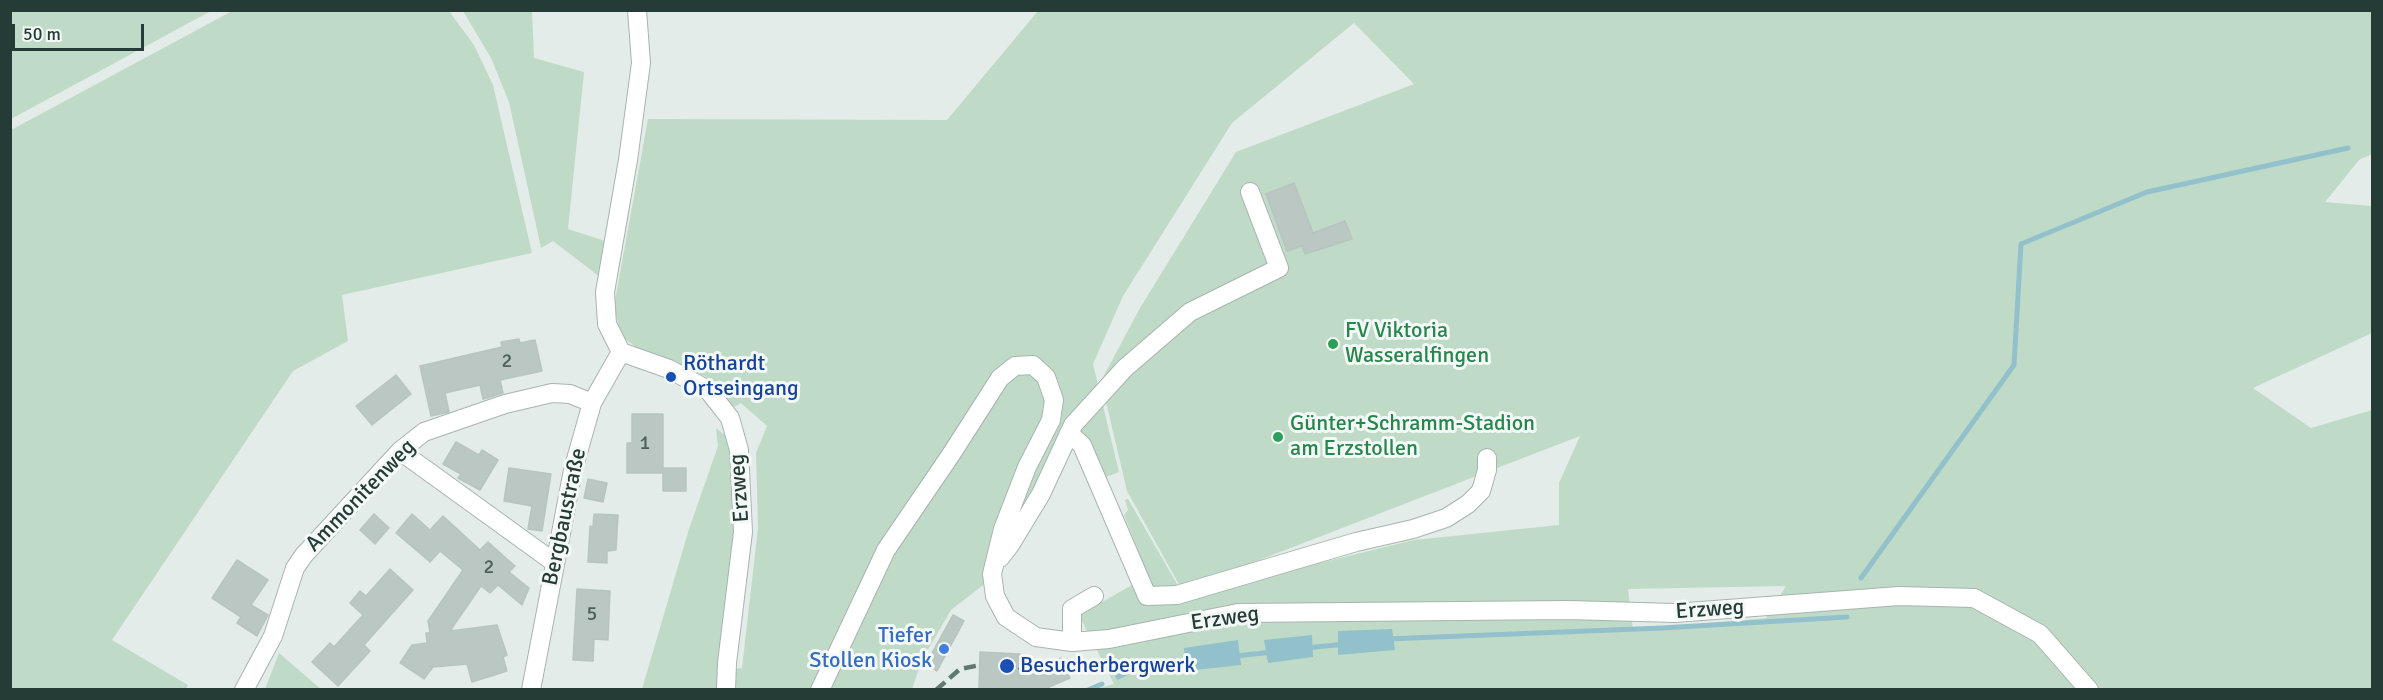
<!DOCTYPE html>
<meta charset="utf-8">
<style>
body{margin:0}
#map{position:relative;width:2383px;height:700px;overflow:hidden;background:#e4ece9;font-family:Signika,sans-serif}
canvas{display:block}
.frame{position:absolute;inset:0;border:12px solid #253c36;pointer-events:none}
.scale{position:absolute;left:12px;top:24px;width:132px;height:27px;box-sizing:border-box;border:3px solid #253c36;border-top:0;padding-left:8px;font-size:18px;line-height:21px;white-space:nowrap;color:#253c36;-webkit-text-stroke:4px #f4f9f7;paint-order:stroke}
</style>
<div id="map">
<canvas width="2383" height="700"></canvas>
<div class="frame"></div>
<div class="scale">50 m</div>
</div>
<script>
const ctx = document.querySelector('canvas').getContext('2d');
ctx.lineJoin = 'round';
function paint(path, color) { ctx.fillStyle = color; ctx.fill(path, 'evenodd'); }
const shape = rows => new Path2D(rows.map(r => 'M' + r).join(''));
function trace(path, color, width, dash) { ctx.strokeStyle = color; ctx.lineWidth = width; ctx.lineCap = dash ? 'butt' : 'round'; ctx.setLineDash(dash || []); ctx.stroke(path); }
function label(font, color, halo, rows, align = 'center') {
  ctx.font = font + ' Signika,sans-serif'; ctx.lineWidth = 6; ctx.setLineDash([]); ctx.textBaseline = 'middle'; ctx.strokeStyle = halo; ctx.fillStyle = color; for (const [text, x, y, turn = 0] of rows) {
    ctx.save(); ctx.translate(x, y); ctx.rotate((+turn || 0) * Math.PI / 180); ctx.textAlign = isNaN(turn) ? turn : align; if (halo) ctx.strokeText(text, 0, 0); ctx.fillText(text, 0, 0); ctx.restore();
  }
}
const green = shape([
 [11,10,211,10,211,11,11,119],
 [234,10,449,11,474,45,493,85,532,253,342,295,348,341,293,371,112,640,188,685,186,689,11,689,11,130],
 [463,11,532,11,534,58,584,72,568,229,605,241,600,277,553,241,541,248,509,102,491,58],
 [1038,11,2372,11,2372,154,2359,160,2325,202,2372,206,2372,333,2253,388,2311,428,2372,410,2372,689,1096,689,1114,684,1079,615,1148,576,1124,515,1128,510,1125,500,1128,499,1184,596,1414,540,1559,525,1559,483,1580,436,1182,590,1127,491,1101,381,1140,308,1236,152,1414,84,1354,23,1232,123,1123,296,1093,364,1119,472,1103,478,1079,436,986,583,951,610,922,660,912,689,642,689,689,529,718,446,716,428,727,437,732,458,734,541,719,671,742,668,758,528,756,453,767,426,741,403,734,407,708,378,677,363,644,353,621,336,614,306,648,119,947,120],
 [1786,586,1766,618,1633,630,1628,589],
 [279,653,321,689,265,689]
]);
const water = shape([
 [1392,629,1395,650,1338,655,1338,631],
 [1312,635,1313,657,1268,663,1264,640],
 [1238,640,1241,665,1186,671,1184,648]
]);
const stream = shape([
 [1861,578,2014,365,2021,244,2147,192,2348,148],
 [1387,639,1662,628,1847,617],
 [1306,648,1345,644],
 [1235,656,1273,652],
 [1118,677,1139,667,1190,661],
 [1088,690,1102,684]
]);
const building = shape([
 [1294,183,1313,233,1345,221,1352,239,1305,254,1302,246,1287,251,1266,194,1294,183],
 [519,339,520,343,535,340,542,371,500,380,503,393,487,398,483,399,480,385,445,393,449,412,431,416,420,366,502,347,501,342,519,339],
 [396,375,411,394,372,425,356,406,396,375],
 [632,414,663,414,663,468,686,468,686,491,663,491,663,473,627,473,627,443,632,443,632,414],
 [456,442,479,455,482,450,498,460,480,490,458,478,461,474,443,464,456,442],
 [509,468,551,474,542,531,528,529,532,506,504,501,509,468],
 [588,479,607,483,603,502,584,498,588,479],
 [374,514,389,528,375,544,360,530,374,514],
 [412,514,430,530,443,516,480,550,488,542,515,566,509,572,529,588,522,605,498,585,490,593,481,586,450,631,497,625,507,655,503,657,507,671,472,682,467,664,433,667,424,679,400,663,412,645,427,643,426,633,430,633,428,621,463,570,440,551,430,562,396,533,412,514],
 [594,514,618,515,616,550,607,551,607,563,588,562,590,526,593,527,594,514],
 [237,560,268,580,251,605,268,615,257,636,237,623,241,617,212,598,237,560],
 [390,569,413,590,364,645,370,651,338,686,312,662,330,643,334,647,363,615,350,603,360,591,366,596,390,569],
 [577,589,610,591,608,640,594,639,593,661,573,660,577,589],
 [953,615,964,621,937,671,926,664,953,615],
 [980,652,1020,654,1019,676,1061,658,1070,678,1042,690,979,690,980,652]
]);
const minor = shape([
 [621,352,669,369,708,390,730,418,739,450,743,532,727,663,726,690],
 [621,352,607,324,605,292,628,160,641,63,637,10],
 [1069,433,1082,445,1147,596,1177,595,1356,542,1413,529,1446,518,1468,504,1481,491,1487,470,1487,458],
 [400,451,555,563],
 [1000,558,1010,545,1041,494,1073,425,1125,368,1190,312,1279,268,1250,192],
 [1072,642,1072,609,1094,596],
 [244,690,273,636,295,568,304,555,400,451,424,432,505,404,552,393,570,394,592,403],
 [531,690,573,470,592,403,621,352],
 [820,690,886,550,952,453,1000,378,1015,366,1033,365,1046,377,1054,400,1051,420,1027,467,1003,529,992,574,995,596,1006,617,1036,637,1072,642,1109,639,1238,613,1568,610,1675,613,1899,596,1974,598,2040,634,2089,690]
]);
const rail = shape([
 [1019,667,1028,672],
 [936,690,960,669,980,665]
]);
const markers = [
 [1333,344,6,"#2e9e5b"],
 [671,377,6,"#1a4fb4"],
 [1278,437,6,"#2e9e5b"],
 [944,649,6,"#3f7fe0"],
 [1007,666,8,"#1a4fb4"]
];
const numberNames = [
 ["2",507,362],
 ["1",645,444],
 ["2",489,568],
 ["5",592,615]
];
const leisureNames = [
 ["FV Viktoria",1345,331],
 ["Wasseralfingen",1345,356],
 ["Günter+Schramm-Stadion",1290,424],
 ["am Erzstollen",1290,449]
];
const transitNames = [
 ["Röthardt",683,364],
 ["Ortseingang",683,389],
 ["Besucherbergwerk",1020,666]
];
const streetNames = [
 ["Erzweg",740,488,-94],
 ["Ammonitenweg",361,496,-46],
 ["Bergbaustraße",565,517,-78],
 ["Erzweg",1710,610,-4],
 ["Erzweg",1225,619,-8]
];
const shopNames = [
 ["Tiefer",932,636],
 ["Stollen Kiosk",932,661]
];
paint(green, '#bfdbc7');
paint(water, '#92c1cb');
trace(stream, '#92c1cb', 5);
paint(building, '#bac7c2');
trace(building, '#b7c5c0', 1.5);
trace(minor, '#a7b4b0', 20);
trace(minor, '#fff', 18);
trace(rail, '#607772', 4.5, [12, 6]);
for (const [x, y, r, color] of markers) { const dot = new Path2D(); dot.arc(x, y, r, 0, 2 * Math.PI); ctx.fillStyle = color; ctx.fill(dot); trace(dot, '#f4f9f7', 2); }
label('20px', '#4a5f59', null, numberNames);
label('22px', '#27864d', '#f4f9f7', leisureNames, 'left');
label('22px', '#164399', '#f4f9f7', transitNames, 'left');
label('22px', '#253c36', '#f4f9f7', streetNames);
label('22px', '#366cbe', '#f4f9f7', shopNames, 'right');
</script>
